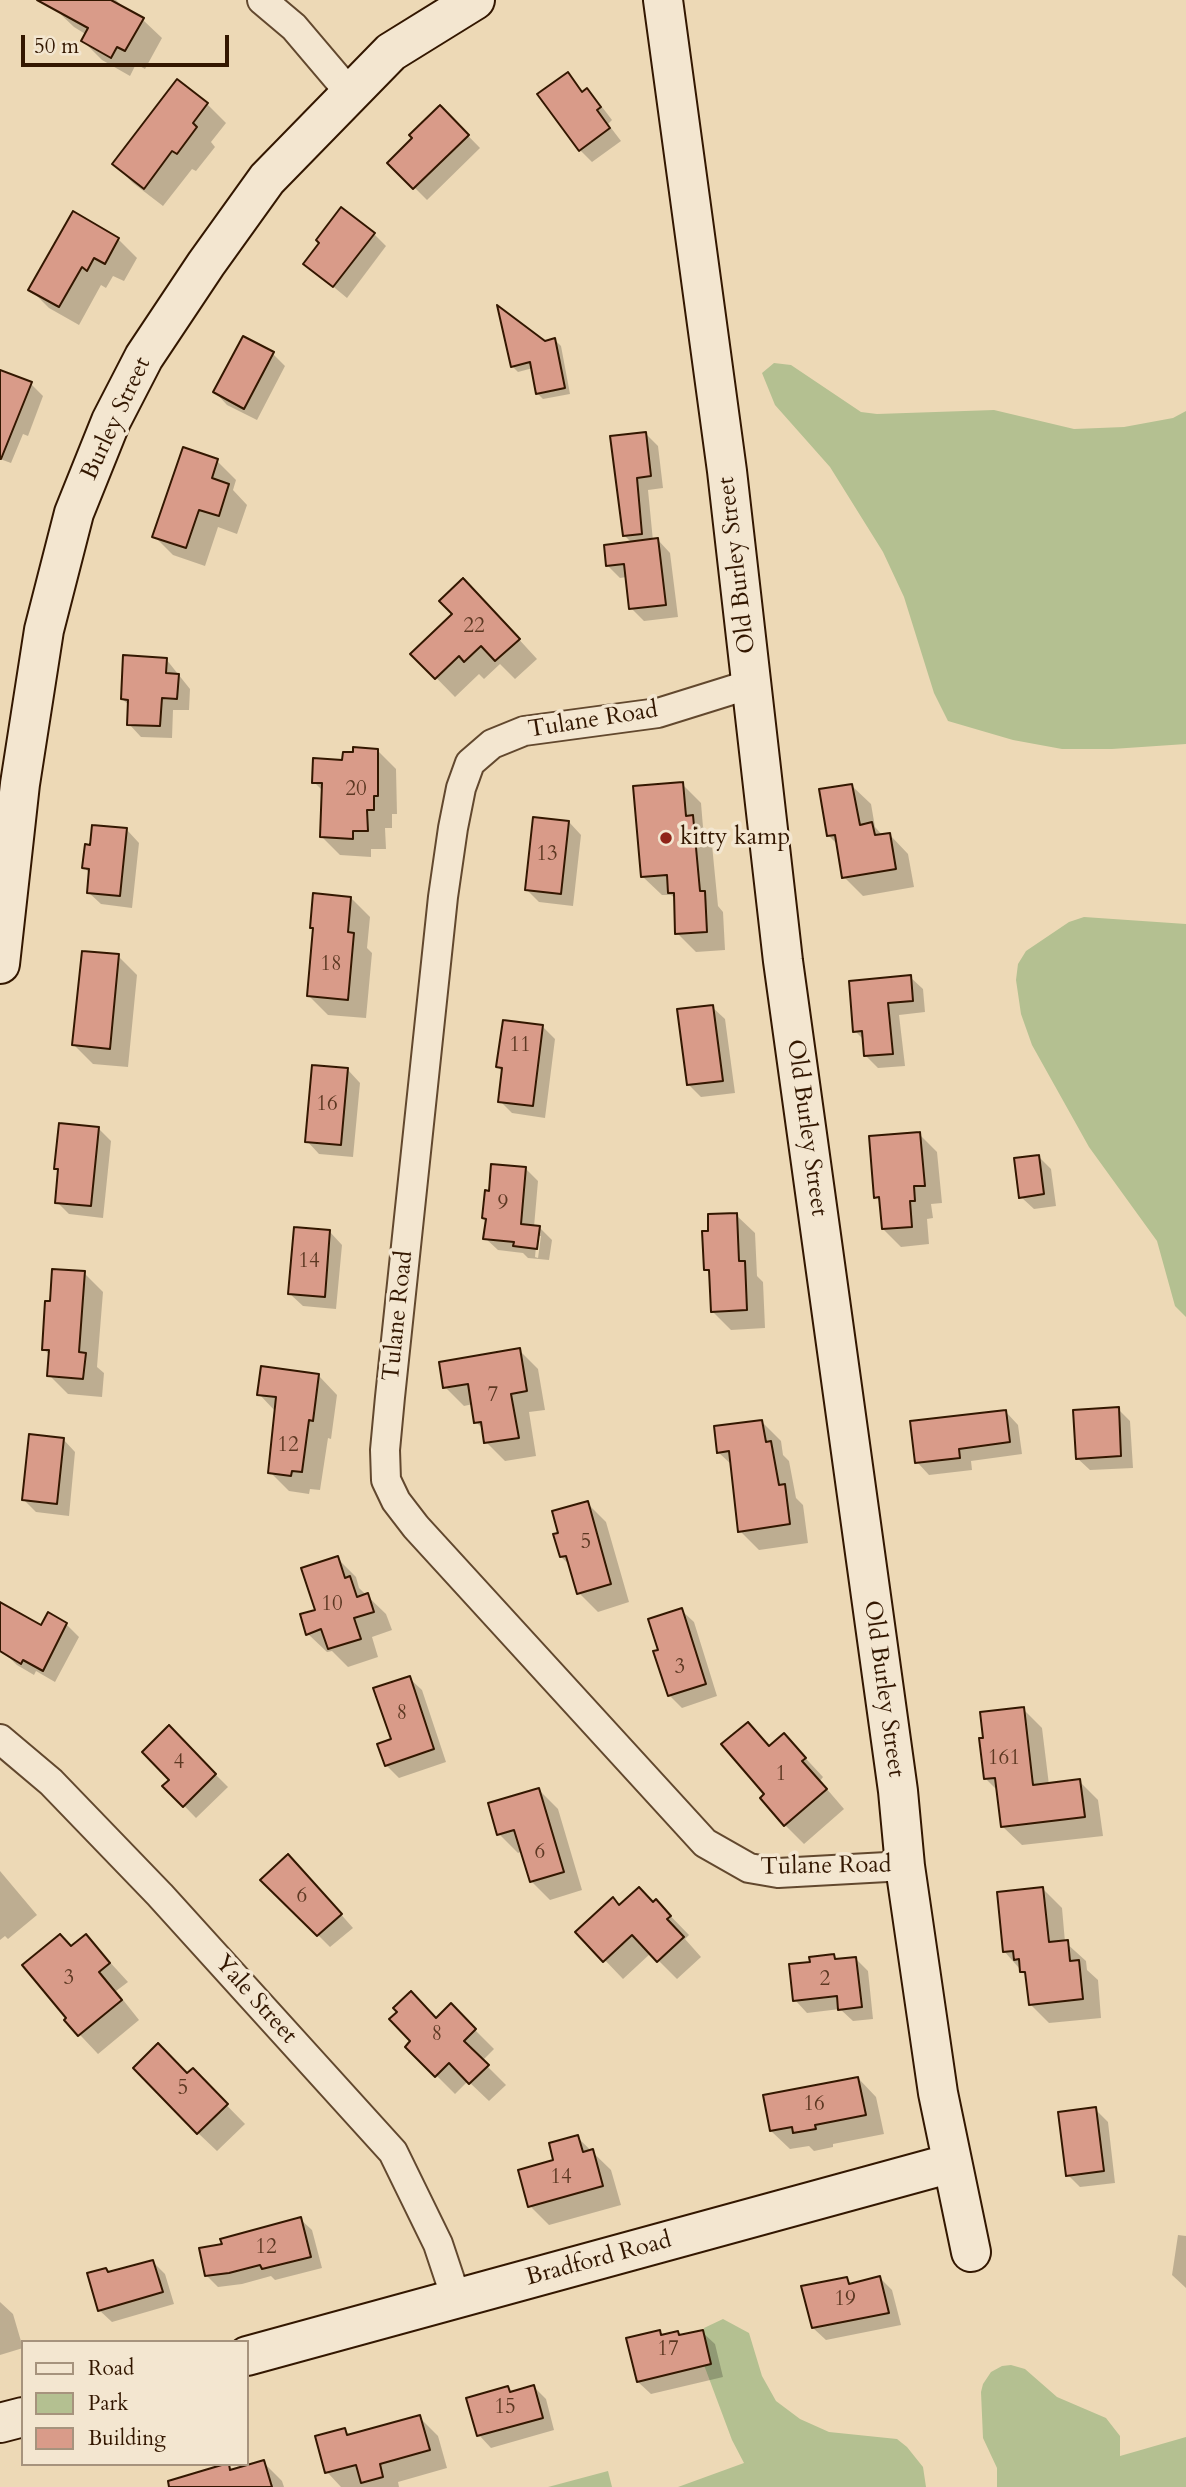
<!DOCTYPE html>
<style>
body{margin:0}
#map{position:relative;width:1186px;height:2487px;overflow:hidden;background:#edd9b6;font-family:Cardo,serif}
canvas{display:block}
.legend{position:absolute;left:21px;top:2340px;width:228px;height:126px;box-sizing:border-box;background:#f3e6d0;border:2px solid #a6937d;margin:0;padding:9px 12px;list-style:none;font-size:21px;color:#331700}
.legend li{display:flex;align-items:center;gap:14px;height:35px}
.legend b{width:35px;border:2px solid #a6937d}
.scale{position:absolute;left:21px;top:35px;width:208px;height:32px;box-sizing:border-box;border:4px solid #331700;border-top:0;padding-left:9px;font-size:21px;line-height:24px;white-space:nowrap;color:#331700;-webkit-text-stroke:5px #f3e6d0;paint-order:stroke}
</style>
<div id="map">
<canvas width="1186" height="2487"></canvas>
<ul class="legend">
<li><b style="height:9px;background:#f3e6d0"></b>Road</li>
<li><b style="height:19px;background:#b4c091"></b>Park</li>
<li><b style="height:19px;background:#d99b89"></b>Building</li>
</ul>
<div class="scale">50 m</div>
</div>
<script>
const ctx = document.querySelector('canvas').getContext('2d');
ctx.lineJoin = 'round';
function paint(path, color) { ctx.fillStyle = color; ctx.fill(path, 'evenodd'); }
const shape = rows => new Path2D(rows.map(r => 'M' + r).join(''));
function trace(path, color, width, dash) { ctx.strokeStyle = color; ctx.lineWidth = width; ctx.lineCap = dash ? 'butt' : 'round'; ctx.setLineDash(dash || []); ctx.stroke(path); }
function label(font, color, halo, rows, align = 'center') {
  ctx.font = font + ' Cardo,serif'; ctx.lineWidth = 7; ctx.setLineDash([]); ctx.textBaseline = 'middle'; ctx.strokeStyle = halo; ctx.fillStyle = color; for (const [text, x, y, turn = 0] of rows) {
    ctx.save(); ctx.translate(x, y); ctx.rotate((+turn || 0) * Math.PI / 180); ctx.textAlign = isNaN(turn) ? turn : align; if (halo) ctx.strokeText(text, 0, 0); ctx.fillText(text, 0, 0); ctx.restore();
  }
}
const green = shape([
 [774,363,791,365,861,412,877,414,994,410,1074,429,1124,427,1173,418,1186,411,1186,744,1112,749,1062,749,1013,740,948,721,934,693,904,597,883,552,830,467,775,405,762,373],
 [1084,917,1186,924,1186,1317,1175,1306,1157,1241,1089,1147,1032,1045,1021,1014,1016,980,1018,964,1026,951,1069,922],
 [723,2319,749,2333,762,2376,776,2401,800,2419,829,2432,897,2439,907,2447,923,2467,926,2487,678,2487,744,2463,732,2440,698,2349,704,2328],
 [1011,2365,1025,2369,1057,2397,1106,2418,1120,2436,1120,2456,1186,2437,1186,2487,997,2487,997,2468,983,2438,981,2392,983,2384,991,2372,1002,2366],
 [608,2471,612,2487,548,2487]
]);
const shadow = shape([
 [60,0,116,0,126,10,143,20,162,38,145,69,136,64,130,76,102,60,83,41,87,35,74,27,55,9],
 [567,74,584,93,587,91,599,103,612,120,608,124,621,141,592,162,580,150],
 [207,104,226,123,211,142,215,147,196,171,192,169,163,206,133,183,114,164],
 [440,107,480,148,427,200,390,163],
 [374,234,386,246,347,298,306,264],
 [118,239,137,258,124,281,113,276,106,288,101,285,79,325,49,308,30,289],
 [555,340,561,346,570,394,543,399,537,393,533,368,518,372,512,366,545,343],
 [273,354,285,366,257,420,227,405,215,392],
 [0,371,31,384,43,396,28,436,23,434,11,463,0,459],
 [645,433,658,446,663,488,648,490,653,541,658,540,670,553,678,617,644,621,631,608,627,577,620,578,608,566,632,543,625,536],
 [217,461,236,480,233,490,247,505,237,534,218,527,205,566,173,555,154,536],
 [482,599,537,659,515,679,500,664,484,679,479,674,455,697,413,654],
 [166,659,190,689,189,710,173,710,172,738,141,737,129,724,130,706,122,699],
 [377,750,396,769,397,814,392,814,392,828,385,828,386,849,371,849,371,857,340,855,322,837,324,792,314,782,344,762],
 [682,784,701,803,703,827,711,835,718,906,723,912,725,950,696,952,677,933,676,899,671,895,662,895,643,877],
 [852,786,871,804,875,827,883,836,890,835,908,854,914,887,863,896,844,877,838,845,828,835],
 [569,822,581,835,573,906,539,902,527,890],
 [127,830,139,843,132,908,101,904,88,892,90,874,84,867,91,846],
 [351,898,370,917,367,948,372,953,366,1018,328,1015,309,996,315,930,311,927],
 [118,956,137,975,128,1067,93,1064,74,1045],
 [910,977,923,989,925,1012,899,1015,905,1066,878,1068,866,1056,864,1040,855,1031],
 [712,1007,725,1019,735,1093,701,1097,689,1085],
 [543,1027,555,1039,545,1118,512,1113,500,1101,503,1072,498,1067],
 [348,1070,360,1083,353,1157,319,1154,307,1141],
 [98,1128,111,1141,103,1218,69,1214,57,1202,60,1172,56,1168],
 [919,1134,937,1152,942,1203,931,1204,933,1218,927,1219,929,1244,901,1247,883,1229,881,1202,876,1197],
 [1039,1157,1051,1169,1056,1206,1034,1209,1021,1197],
 [525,1168,538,1181,534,1227,539,1227,552,1240,549,1260,528,1258,523,1253,498,1250,485,1238,487,1221,484,1218,490,1193],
 [537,1236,541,1236,538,1258,535,1257],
 [736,1215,755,1233,757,1276,763,1282,765,1328,731,1330,712,1311,711,1275,706,1269,710,1233],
 [330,1232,342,1245,336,1309,303,1306,290,1294],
 [84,1273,103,1292,97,1367,104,1373,102,1397,68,1394,49,1375,51,1356,43,1349,51,1303],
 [519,1350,538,1369,545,1410,529,1412,536,1456,505,1461,486,1442,484,1430,476,1422,473,1404,464,1406,445,1387],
 [319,1376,337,1395,331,1439,328,1438,320,1490,310,1489,309,1494,289,1491,270,1472,276,1412,259,1394],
 [1118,1409,1130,1421,1133,1468,1090,1470,1077,1458],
 [1006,1412,1018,1425,1022,1454,971,1461,972,1470,929,1475,917,1462],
 [762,1422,781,1441,783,1455,789,1461,796,1498,803,1505,808,1543,759,1550,740,1531,733,1466,718,1452],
 [63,1439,75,1452,69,1516,36,1512,24,1500],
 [587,1503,606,1522,629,1602,598,1612,579,1593,571,1566,561,1557],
 [337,1558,356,1577,359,1588,386,1614,392,1630,372,1637,378,1657,348,1667,332,1651,327,1652,308,1634],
 [0,1607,41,1628,48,1614,66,1624,79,1637,55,1682,36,1671,34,1675,17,1665,0,1649],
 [681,1610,694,1622,717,1696,682,1708,669,1695],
 [409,1678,422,1690,446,1762,399,1778,386,1765],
 [1023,1709,1042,1728,1049,1785,1079,1781,1098,1800,1103,1836,1022,1845,1003,1827,999,1792,986,1779],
 [748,1724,771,1747,784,1735,823,1777,820,1781,844,1809,804,1844,785,1825,767,1794],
 [169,1728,228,1787,196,1818,165,1786,171,1780],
 [539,1790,558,1809,582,1890,550,1900,531,1881,523,1851,518,1853,499,1834],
 [300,1868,353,1928,330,1947,263,1880],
 [0,1871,37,1915,8,1939,5,1936,0,1940],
 [1043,1889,1062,1908,1065,1942,1086,1961,1087,1970,1098,1980,1101,2018,1049,2023,1030,2004,1027,1977,1004,1951],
 [656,1901,689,1935,685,1939,701,1957,677,1979,651,1953,623,1979,578,1932],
 [86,1936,128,1982,116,1991,139,2020,98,2054,66,2020,72,1947],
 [834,1956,838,1961,856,1959,868,1971,873,2019,853,2021,840,2009,807,2013,795,2000,812,1963],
 [451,2006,494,2049,482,2061,506,2085,489,2101,468,2081,455,2094,408,2047],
 [193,2071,245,2124,217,2151,198,2133,187,2075],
 [858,2078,876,2097,884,2134,833,2144,833,2147,814,2151,809,2146,790,2149,771,2131],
 [1095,2109,1108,2122,1115,2183,1080,2187,1068,2175],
 [577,2137,611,2170,621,2205,549,2225,530,2206,555,2161],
 [300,2219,312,2230,322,2268,275,2280,271,2276,242,2284,218,2287,206,2275,224,2245],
 [1178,2235,1186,2236,1186,2288,1172,2275],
 [153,2262,165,2274,174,2304,112,2322,99,2310,106,2270,109,2273],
 [880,2278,892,2290,901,2325,826,2340,813,2328,847,2279,852,2285],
 [0,2302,13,2314,23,2348,0,2355],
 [659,2332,663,2336,677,2333,681,2337,702,2332,715,2344,723,2377,651,2394,638,2382],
 [534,2387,546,2399,554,2430,491,2448,479,2435,508,2388,512,2393],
 [419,2417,438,2436,447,2468,398,2482,399,2487,341,2487,327,2472,345,2430,351,2436],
 [263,2462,282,2481,284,2487,189,2487,228,2465,234,2471]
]);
const building = shape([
 [37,0,111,0,144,18,125,51,117,47,111,58,81,41,88,28,37,0],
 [568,72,582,92,587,88,601,107,597,110,610,128,579,151,537,94,568,72],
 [177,79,208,103,193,123,197,127,177,154,172,151,144,189,112,164,177,79],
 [440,105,469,135,413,189,387,163,412,138,409,135,440,105],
 [341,207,375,233,333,287,303,264,319,243,316,240,341,207],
 [73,211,119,238,105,264,94,258,87,271,82,267,59,307,28,290,73,211],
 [497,305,545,341,555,338,565,388,536,394,530,362,511,367,497,305],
 [243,336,274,352,244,409,213,392,243,336],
 [0,370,32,382,1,459,0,459,0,370],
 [646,432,651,476,637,478,642,534,623,536,610,436,646,432],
 [183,447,218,459,212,478,229,484,219,516,199,510,186,548,152,537,183,447],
 [658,538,666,605,629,609,624,564,606,566,604,545,658,538],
 [463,578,520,639,495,661,481,646,464,662,459,656,435,679,410,654,452,614,439,601,463,578],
 [123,655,167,658,166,673,179,674,177,699,162,698,160,726,127,725,128,700,121,699,123,655],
 [353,747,378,749,378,796,374,796,374,810,367,810,368,831,353,831,353,839,320,837,322,783,312,783,313,758,342,760,343,752,353,752,353,747],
 [683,782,686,816,693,815,700,891,705,891,707,932,675,934,674,893,668,893,667,875,641,877,633,786,683,782],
 [852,784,860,825,872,822,875,835,890,833,896,869,842,878,835,835,827,836,819,789,852,784],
 [533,817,569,821,561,894,525,890,533,817],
 [92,825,127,828,120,896,87,893,89,869,82,868,85,844,90,845,92,825],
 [313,893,351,897,348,932,354,933,348,1000,307,996,313,928,310,928,313,893],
 [82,951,119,954,110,1049,72,1045,82,951],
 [911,975,913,1001,888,1003,893,1054,864,1056,862,1031,853,1032,849,981,911,975],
 [713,1005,723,1081,687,1085,677,1009,713,1005],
 [503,1020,543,1025,533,1106,498,1102,502,1068,496,1067,503,1020],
 [312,1065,348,1068,341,1145,305,1142,312,1065],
 [59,1123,99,1127,91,1206,55,1203,58,1169,54,1169,59,1123],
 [920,1132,925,1186,914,1186,915,1201,910,1201,912,1227,882,1229,879,1197,874,1198,869,1136,920,1132],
 [1039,1155,1044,1194,1019,1198,1014,1158,1039,1155],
 [491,1164,526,1167,521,1224,540,1226,537,1249,513,1246,514,1242,483,1239,486,1219,482,1218,485,1190,489,1191,491,1164],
 [737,1213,739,1261,745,1261,747,1310,711,1312,709,1270,704,1270,702,1231,708,1231,708,1214,737,1213],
 [294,1227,330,1230,325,1297,288,1294,294,1227],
 [52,1269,85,1271,79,1352,86,1353,83,1379,47,1376,49,1350,42,1350,45,1301,50,1301,52,1269],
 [520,1348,527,1391,511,1394,519,1438,484,1443,481,1422,474,1423,468,1384,443,1388,439,1362,520,1348],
 [261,1366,319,1374,313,1421,309,1420,302,1472,292,1471,291,1476,268,1473,276,1397,257,1395,261,1366],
 [1119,1407,1121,1456,1076,1459,1073,1410,1119,1407],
 [1006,1410,1010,1442,959,1449,960,1458,915,1463,910,1421,1006,1410],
 [762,1420,766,1442,771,1441,779,1485,785,1484,790,1524,738,1532,729,1451,717,1453,714,1426,762,1420],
 [29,1434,64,1438,57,1504,22,1500,29,1434],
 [588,1501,611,1584,577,1594,566,1556,560,1557,553,1534,558,1533,552,1511,588,1501],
 [338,1556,345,1578,350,1576,357,1597,368,1593,374,1612,354,1618,361,1639,328,1649,321,1629,306,1635,300,1614,315,1610,301,1568,338,1556],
 [0,1602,41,1625,48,1612,67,1623,43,1671,23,1660,21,1664,0,1651,0,1602],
 [682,1608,706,1684,668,1696,653,1651,658,1650,648,1619,682,1608],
 [410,1676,434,1749,385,1766,377,1744,391,1739,373,1688,410,1676],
 [1024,1707,1033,1785,1080,1779,1085,1817,1001,1827,995,1778,984,1779,979,1738,983,1738,980,1712,1024,1707],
 [748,1722,769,1746,784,1733,806,1758,802,1761,827,1789,784,1826,760,1798,764,1794,721,1744,748,1722],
 [169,1725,216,1774,183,1807,162,1786,169,1780,142,1752,169,1725],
 [539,1788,564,1872,530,1882,514,1830,497,1835,488,1803,539,1788],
 [288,1854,342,1914,317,1936,260,1880,288,1854],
 [639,1887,653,1902,656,1899,671,1916,667,1919,684,1937,657,1962,632,1935,603,1962,575,1932,613,1897,619,1905,639,1887],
 [1043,1887,1049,1942,1068,1940,1070,1961,1079,1960,1083,1999,1029,2005,1025,1972,1020,1972,1019,1959,1014,1960,1013,1951,1003,1952,997,1892,1043,1887],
 [60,1934,71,1946,86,1934,110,1963,99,1972,122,2000,78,2036,64,2020,66,2018,22,1965,60,1934],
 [834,1954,835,1959,856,1957,862,2007,838,2010,837,1996,793,2001,789,1964,810,1962,809,1957,834,1954],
 [411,1991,436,2018,451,2003,476,2029,464,2041,489,2065,469,2084,449,2063,435,2077,405,2047,410,2041,389,2019,397,2012,393,2008,411,1991],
 [158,2043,187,2073,193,2068,228,2104,197,2134,133,2068,158,2043],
 [858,2077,866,2115,815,2125,816,2129,793,2133,792,2127,770,2131,763,2095,858,2077],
 [1096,2107,1104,2171,1066,2176,1058,2112,1096,2107],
 [578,2135,583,2152,593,2149,603,2186,528,2207,518,2170,553,2160,549,2143,578,2135],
 [301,2217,311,2257,262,2269,260,2265,229,2273,205,2276,199,2248,222,2244,220,2239,301,2217],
 [153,2260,163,2292,98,2311,87,2273,106,2268,108,2272,153,2260],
 [880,2276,889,2313,812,2328,801,2286,847,2277,849,2284,880,2276],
 [660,2330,661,2335,678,2331,679,2335,703,2330,711,2364,637,2382,626,2338,660,2330],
 [534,2385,543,2418,477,2436,466,2398,508,2386,510,2392,534,2385],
 [420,2415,430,2450,380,2464,383,2477,361,2483,356,2465,325,2473,315,2436,345,2428,347,2435,420,2415],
 [264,2460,272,2487,169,2487,168,2481,225,2464,229,2464,230,2470,264,2460]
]);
const street = shape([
 [262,0,294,27,350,93],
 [751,684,658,713,524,731,492,744,470,763,461,788,453,828,443,897,390,1397,385,1450,386,1480,396,1501,416,1527,705,1843,749,1868,778,1873,905,1866],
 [0,1739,51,1782,160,1895,393,2152,438,2244,456,2298]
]);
const secondary = shape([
 [663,0,727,471,783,961,898,1791,905,1866,938,2093,971,2252],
 [0,964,20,784,44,630,74,513,111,421,144,357,206,264,267,179,391,52,475,0],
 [247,2356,952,2163],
 [0,2423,23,2417]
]);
const markers = [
 [666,838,7,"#8f2418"]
];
const numberNames = [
 ["22",474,627],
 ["20",356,790],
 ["13",547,855],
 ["18",331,965],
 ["11",520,1046],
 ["16",327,1105],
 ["9",503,1204],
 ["14",309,1262],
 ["7",493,1396],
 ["12",288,1446],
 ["5",586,1543],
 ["10",332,1605],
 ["3",680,1668],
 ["8",402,1714],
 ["161",1004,1759],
 ["4",179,1763],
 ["1",781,1775],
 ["6",540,1853],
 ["6",302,1897],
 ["3",69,1979],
 ["2",825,1980],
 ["8",437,2035],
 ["5",183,2089],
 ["16",814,2105],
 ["14",561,2178],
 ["12",266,2248],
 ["19",845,2300],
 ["17",668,2350],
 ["15",505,2408]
];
const streetNames = [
 ["Burley Street",117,419,-65],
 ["Old Burley Street",738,565,-97],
 ["Tulane Road",593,721,-9],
 ["Old Burley Street",806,1128,82],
 ["Tulane Road",399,1316,-84],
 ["Old Burley Street",883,1689,82],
 ["Tulane Road",826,1867,-1],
 ["Yale Street",255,2000,48],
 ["Bradford Road",599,2260,-15]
];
const poiNames = [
 ["kitty kamp",680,838]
];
paint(green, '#b4c091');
paint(shadow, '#0003');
paint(building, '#d99b89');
trace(building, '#331700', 2);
trace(street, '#62482e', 32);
trace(secondary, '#331700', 42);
trace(street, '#f3e6d0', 28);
trace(secondary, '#f3e6d0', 38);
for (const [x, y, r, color] of markers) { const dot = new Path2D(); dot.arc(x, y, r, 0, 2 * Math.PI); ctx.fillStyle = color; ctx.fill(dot); trace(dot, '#f3e6d0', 2.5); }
label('21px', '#5c3822', null, numberNames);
label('24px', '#331700', '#f3e6d0', streetNames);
label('24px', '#331700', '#f3e6d0', poiNames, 'left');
</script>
